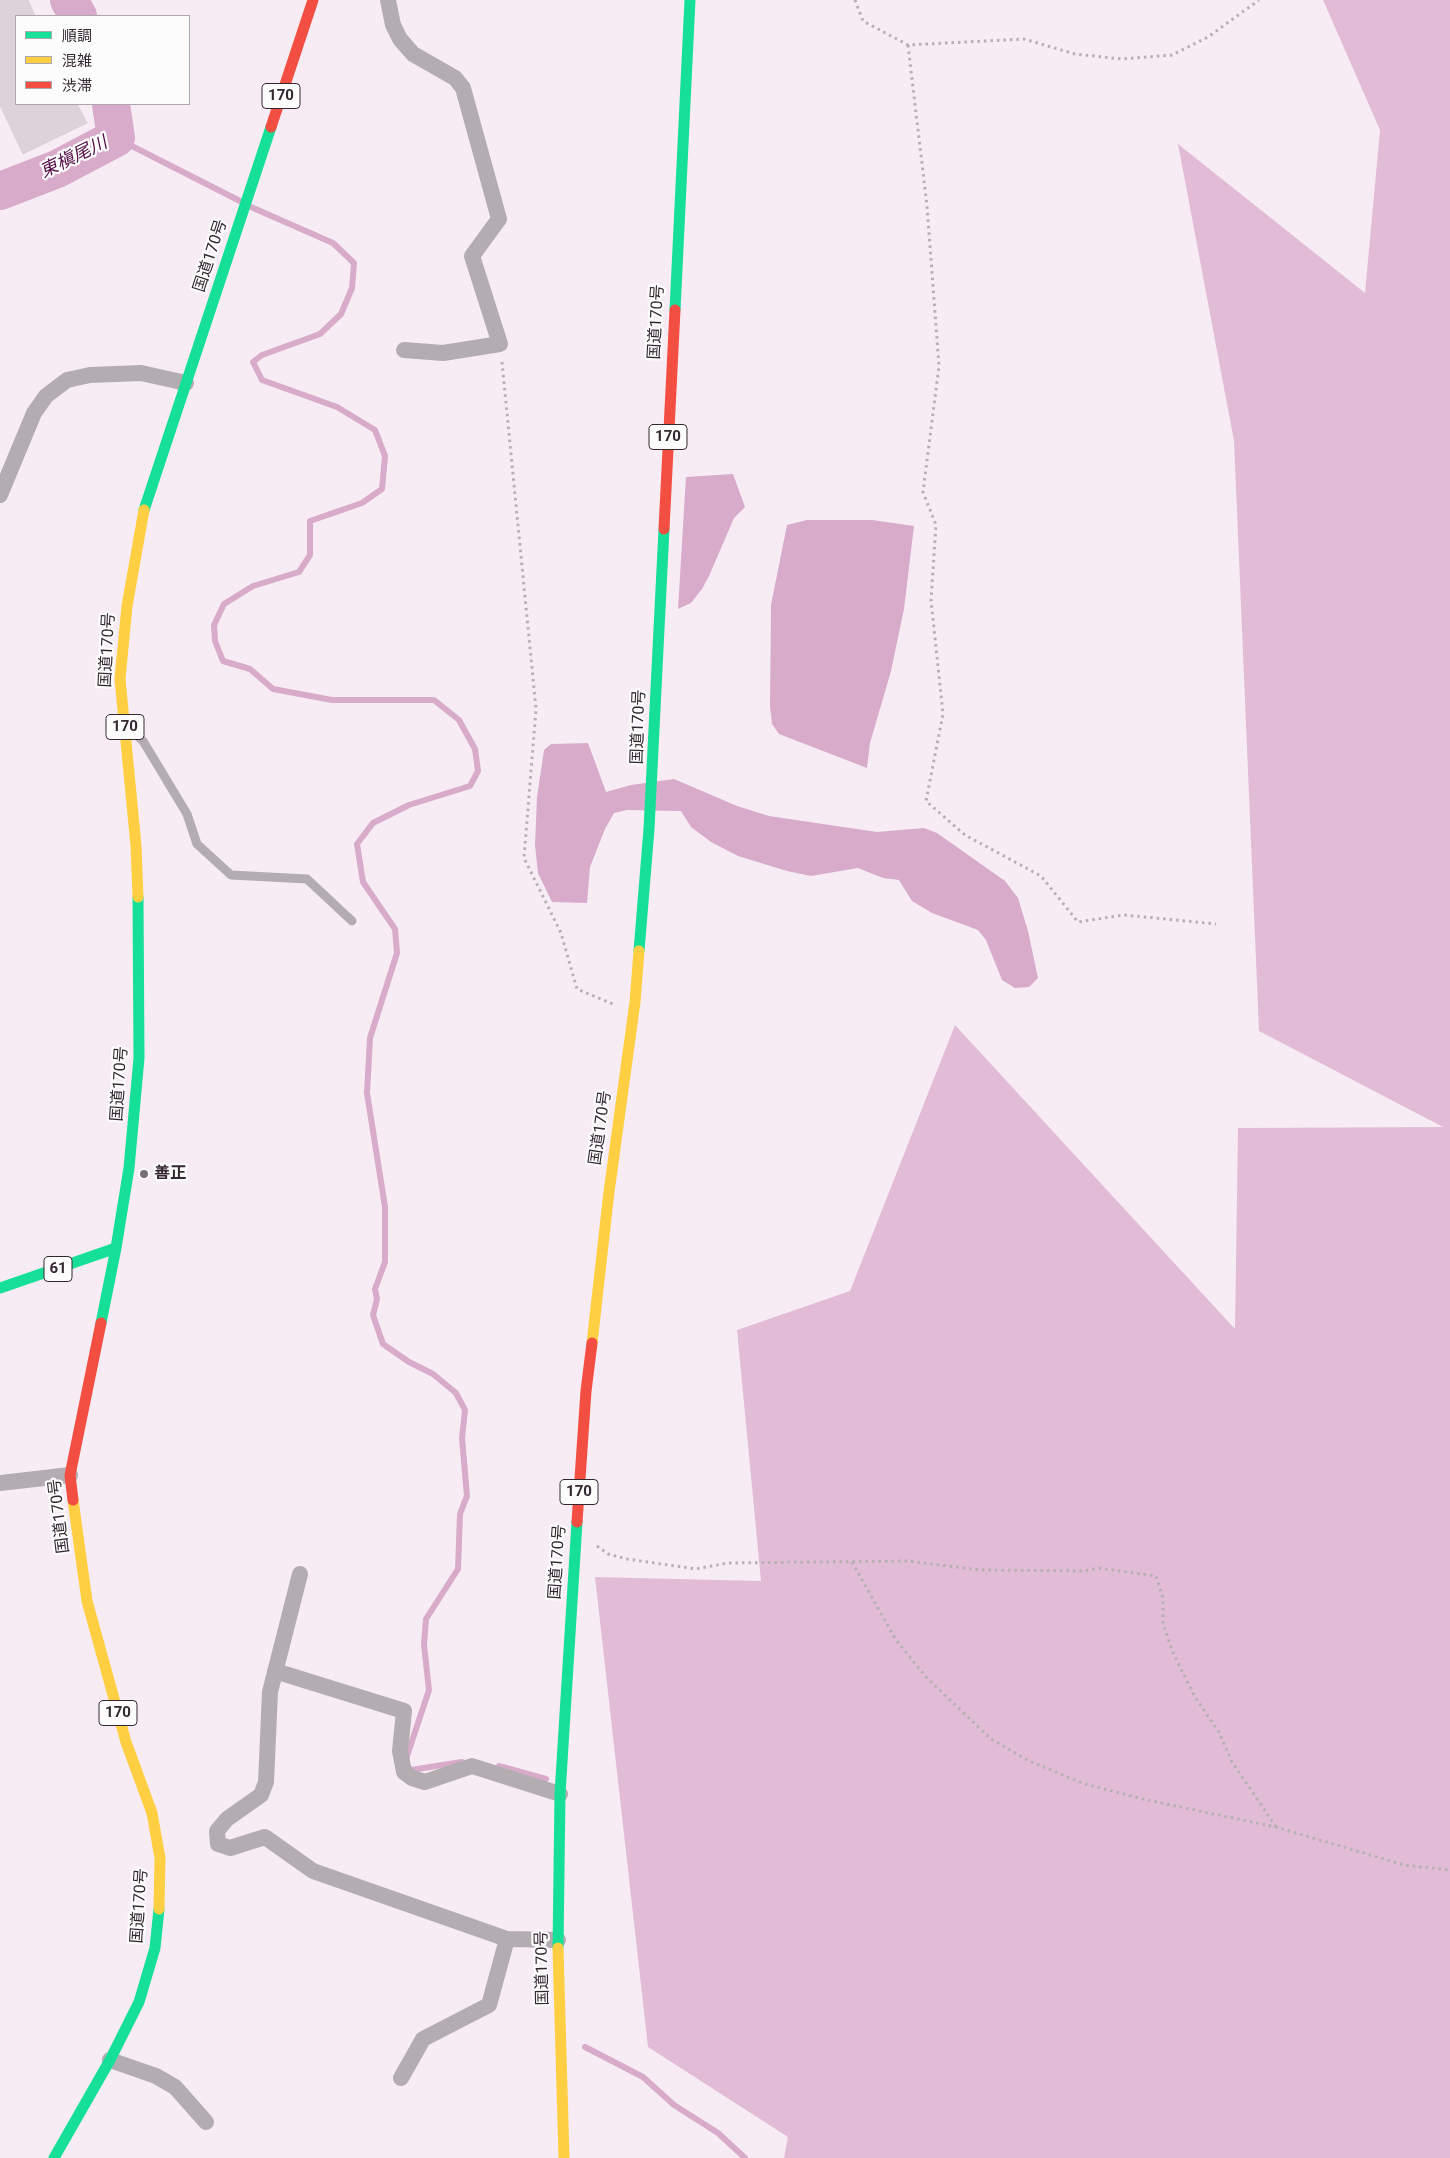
<!DOCTYPE html>
<meta charset="utf-8">
<style>
body{margin:0}
#map{position:relative;width:1450px;height:2158px;overflow:hidden;background:#f7ecf4;font-family:Roboto,"Noto Sans JP",sans-serif}
canvas{display:block}
.legend{position:absolute;left:15px;top:15px;width:175px;height:90px;box-sizing:border-box;background:#fcfcfc;border:1px solid #aca7aa;margin:0;padding:6px 9px;list-style:none;font-size:15px;color:#342830}
.legend li{display:flex;align-items:center;gap:10px;height:25px}
.legend b{width:25px;border:1px solid #aca7aa}
</style>
<div id="map">
<canvas width="1450" height="2158"></canvas>
<ul class="legend">
<li><b style="height:6px;background:#16e098"></b>順調</li>
<li><b style="height:6px;background:#ffcf43"></b>混雑</li>
<li><b style="height:6px;background:#f24e42"></b>渋滞</li>
</ul>
</div>
<script>
const ctx = document.querySelector('canvas').getContext('2d');
ctx.lineJoin = 'round';
function paint(path, color) { ctx.fillStyle = color; ctx.fill(path, 'evenodd'); }
const shape = rows => new Path2D(rows.map(r => 'M' + r).join(''));
function trace(path, color, width, dash) { ctx.strokeStyle = color; ctx.lineWidth = width; ctx.lineCap = dash ? 'butt' : 'round'; ctx.setLineDash(dash || []); ctx.stroke(path); }
function label(font, color, halo, rows, align = 'center') {
  ctx.font = font + ' Roboto,"Noto Sans JP",sans-serif'; ctx.lineWidth = 4.5; ctx.setLineDash([]); ctx.textBaseline = 'middle'; ctx.strokeStyle = halo; ctx.fillStyle = color; for (const [text, x, y, turn = 0] of rows) {
    ctx.save(); ctx.translate(x, y); ctx.rotate((+turn || 0) * Math.PI / 180); ctx.textAlign = isNaN(turn) ? turn : align; if (halo) ctx.strokeText(text, 0, 0); ctx.fillText(text, 0, 0); ctx.restore();
  }
}
const forest = shape([
 [1323,0,1450,0,1450,2158,784,2158,788,2137,648,2047,595,1577,761,1581,737,1330,850,1291,955,1025,1235,1329,1238,1128,1443,1127,1259,1031,1234,441,1178,144,1365,293,1380,130]
]);
const water = shape([
 [733,474,745,507,734,518,709,576,702,589,691,603,678,609,686,477],
 [807,520,872,520,914,526,904,609,891,671,870,743,867,768,779,734,772,724,770,706,771,605,787,525],
 [588,743,606,792,631,785,674,779,737,806,769,816,877,832,924,828,937,833,1005,881,1018,898,1028,931,1038,978,1029,987,1015,988,1002,980,986,940,978,930,932,913,912,901,899,880,883,878,858,868,811,876,787,871,738,856,711,842,691,827,681,811,627,810,614,813,605,829,590,867,587,903,552,902,538,873,535,845,537,797,544,750,551,744]
]);
const stream = shape([
 [116,138,240,201],
 [251,207,333,243,354,263,352,288,341,314,320,334,262,355,253,362,262,380,337,407,375,430,385,456,382,489,362,503,310,521,310,555,299,572,253,586,224,604,214,625,215,641,223,661,250,669,273,689,332,700,434,700,459,720,475,749,478,771,470,786,409,805,373,823,357,844,363,882,395,929,397,953,370,1038,367,1093,385,1207,385,1262,375,1289,377,1299,373,1315,383,1344,409,1362,433,1374,456,1393,465,1410,462,1438,467,1496,460,1514,458,1569,426,1619,424,1645,429,1690,406,1759],
 [499,1766,546,1779],
 [409,1768,411,1770,462,1762],
 [585,2047,643,2077,674,2105,718,2133,745,2158]
]);
const river = shape([
 [69,0,78,16],
 [0,191,57,169,116,138,111,104]
]);
const building = shape([
 [0,0,28,0,35,16,16,16,16,104,77,104,87,123,23,154,0,105,0,0]
]);
const path = shape([
 [855,0,863,21,908,45,1024,39,1075,54,1122,59,1172,55,1208,37,1259,0],
 [908,45,927,206,939,366,923,492,936,525,931,600,943,714,926,801,965,835,1041,876,1078,922,1124,915,1216,924],
 [502,362,536,709,524,858,561,933,577,989,613,1004],
 [597,1546,608,1554,627,1559,696,1569,727,1563,909,1561,979,1570,1083,1571,1098,1568,1156,1576,1163,1598,1163,1624,1174,1655,1195,1697,1219,1732,1232,1762,1276,1827],
 [852,1562,896,1640,927,1678,991,1739,1029,1761,1085,1784,1147,1800,1276,1827,1404,1865,1450,1870]
]);
const lane = shape([
 [132,731,143,741,187,814,197,844,231,875,307,879,352,921]
]);
const street = shape([
 [388,0,393,25,400,39,413,54,455,78,463,88,499,219,472,256,500,344,443,353,404,350],
 [0,495,34,413,46,396,67,380,90,375,141,373,186,383],
 [0,1483,70,1475],
 [300,1574,270,1692,266,1782,261,1795,227,1819,217,1831,218,1844,230,1848,265,1837,313,1871,507,1939,558,1940],
 [275,1671,404,1711,400,1751,404,1772,412,1778,425,1782,472,1766,560,1794],
 [110,2060,156,2076,175,2087,206,2122],
 [401,2078,423,2039,489,2005,507,1939]
]);
const fast = shape([
 [675,310,690,0],
 [144,510,271,127],
 [639,951,649,829,664,529],
 [0,1288,116,1248],
 [101,1323,116,1248,129,1168,139,1058,138,897],
 [558,1948,560,1794,577,1522],
 [54,2158,110,2060,139,2002,155,1948,159,1909]
]);
const slow = shape([
 [138,897,136,846,120,679,127,606,144,510],
 [592,1343,609,1192,635,1002,639,951],
 [73,1500,87,1601,126,1742,152,1813,160,1858,159,1909],
 [558,1948,564,2158]
]);
const jam = shape([
 [271,127,313,0],
 [664,529,675,310],
 [73,1500,70,1475,101,1323],
 [577,1522,586,1391,592,1343]
]);
const markers = [
 [144,1174,5,"#786d75"]
];
const shields = [
 [281,96,38],
 [668,437,38],
 [125,727,38],
 [58,1269,28],
 [579,1492,38],
 [118,1713,38]
];
const shieldNames = [
 ["170",281,96],
 ["170",668,437],
 ["170",125,727],
 ["61",58,1269],
 ["170",579,1492],
 ["170",118,1713]
];
const streetNames = [
 ["国道170号",211,256,-72],
 ["国道170号",657,322,-87],
 ["国道170号",108,650,-87],
 ["国道170号",639,727,-88],
 ["国道170号",120,1084,-86],
 ["国道170号",601,1128,-82],
 ["国道170号",60,1516,-97],
 ["国道170号",558,1562,-86],
 ["国道170号",140,1906,-86],
 ["国道170号",543,1968,-91]
];
const poiNames = [
 ["善正",154,1174]
];
const waterNames = [
 ["東槇尾川",74,158,-26]
];
paint(forest, '#e2bcd7');
paint(water, '#d8abcb');
trace(stream, '#d8abcb', 6);
trace(river, '#d8abcb', 38);
paint(building, '#ded2da');
trace(building, '#dacfd6', 1);
trace(path, '#b6b0b3', 3, [2.5, 4]);
trace(lane, '#b3adb2', 9);
trace(street, '#b3adb2', 16);
trace(fast, '#16e098', 11);
trace(slow, '#ffcf43', 11);
trace(jam, '#f24e42', 11);
for (const [x, y, r, color] of markers) { const dot = new Path2D(); dot.arc(x, y, r, 0, 2 * Math.PI); ctx.fillStyle = color; ctx.fill(dot); trace(dot, '#fcfcfc', 2); }
for (const [x, y, w] of shields) { const box = new Path2D(); box.roundRect(x - w / 2, y - 12.5, w, 25, 4); ctx.fillStyle = '#fcfcfc'; ctx.fill(box); trace(box, '#342830', 1); }
label('bold 15px', '#342830', null, shieldNames);
label('16px', '#342830', '#fcfcfc', streetNames);
label('bold 16px', '#342830', '#fcfcfc', poiNames, 'left');
label('italic 18px', '#540d46', '#fcfcfc', waterNames);
</script>
